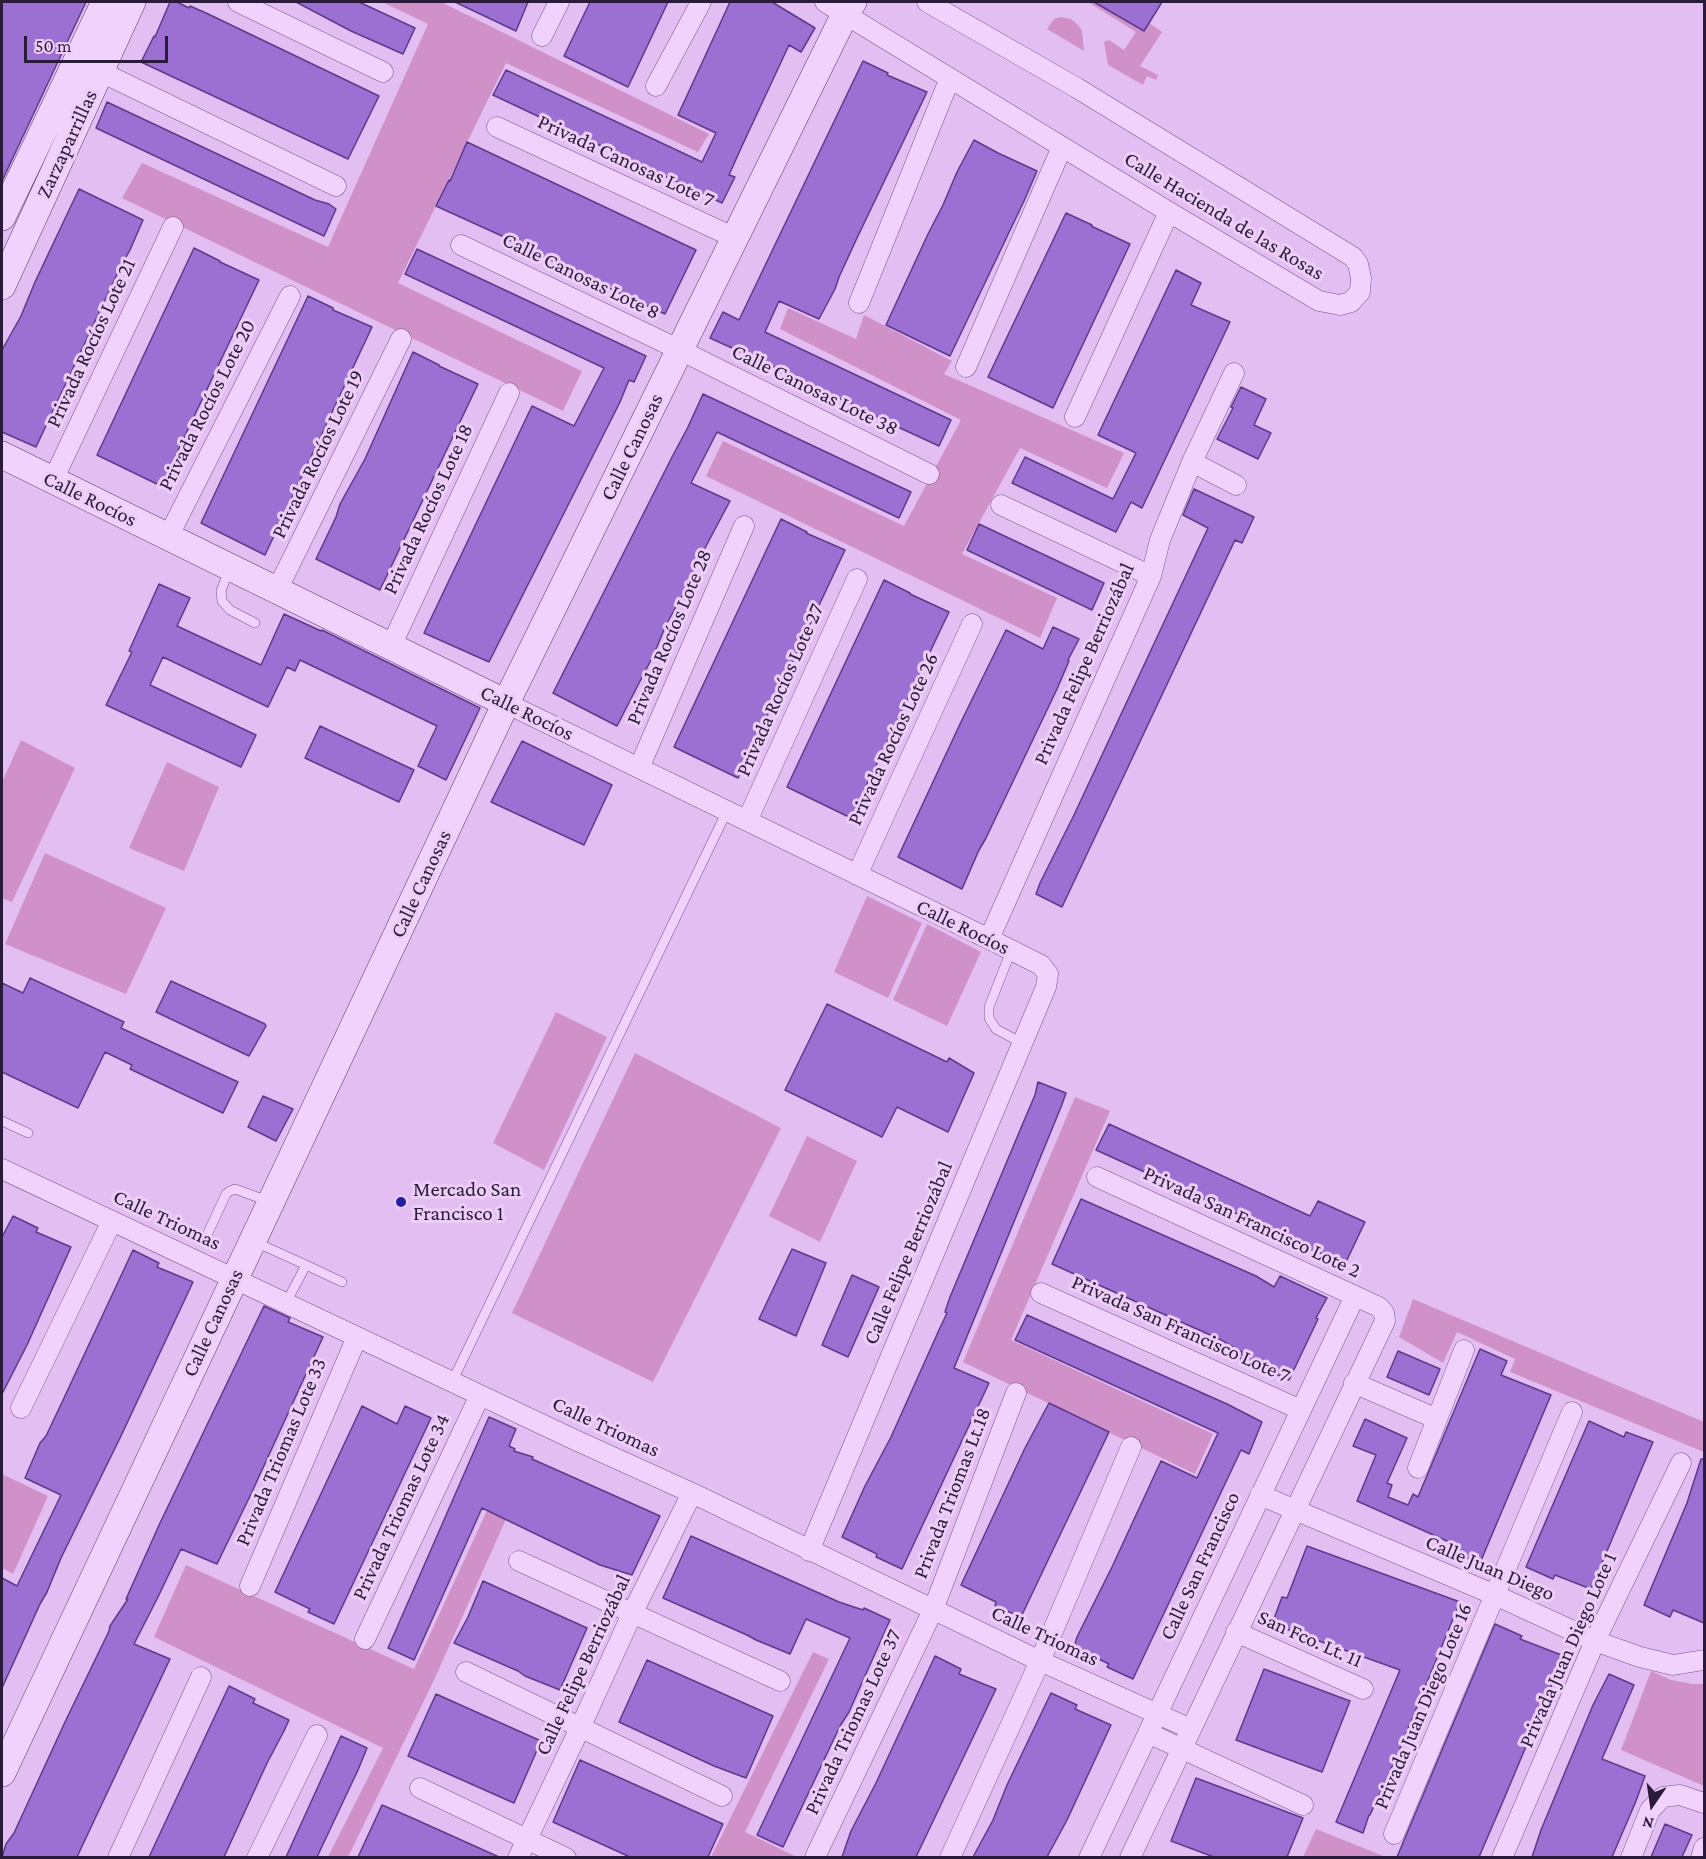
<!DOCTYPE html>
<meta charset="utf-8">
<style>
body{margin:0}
#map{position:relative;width:1706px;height:1859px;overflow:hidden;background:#e3bef2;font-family:"Crimson Pro",serif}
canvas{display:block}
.frame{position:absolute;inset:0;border:3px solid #2b1b3a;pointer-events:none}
.north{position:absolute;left:1622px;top:1775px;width:60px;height:60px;-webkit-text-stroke:4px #edcef8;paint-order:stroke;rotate:193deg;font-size:16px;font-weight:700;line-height:24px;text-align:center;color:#2b1b3a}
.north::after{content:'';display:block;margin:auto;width:21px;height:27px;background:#2b1b3a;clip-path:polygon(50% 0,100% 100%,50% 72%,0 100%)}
.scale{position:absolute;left:24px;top:36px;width:144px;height:27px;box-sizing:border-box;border:3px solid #2b1b3a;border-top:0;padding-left:8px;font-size:18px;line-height:21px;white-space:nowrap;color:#2b1b3a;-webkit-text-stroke:4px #edcef8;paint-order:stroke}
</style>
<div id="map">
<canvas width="1706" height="1859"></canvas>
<div class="frame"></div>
<div class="north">N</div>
<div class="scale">50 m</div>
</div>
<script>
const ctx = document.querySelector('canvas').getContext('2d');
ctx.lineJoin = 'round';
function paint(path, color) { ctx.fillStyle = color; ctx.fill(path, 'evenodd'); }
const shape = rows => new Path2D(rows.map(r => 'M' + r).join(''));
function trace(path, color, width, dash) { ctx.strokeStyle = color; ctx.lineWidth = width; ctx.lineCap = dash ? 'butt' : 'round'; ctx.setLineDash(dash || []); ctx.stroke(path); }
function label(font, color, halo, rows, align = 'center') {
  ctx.font = font + ' "Crimson Pro",serif'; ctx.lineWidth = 6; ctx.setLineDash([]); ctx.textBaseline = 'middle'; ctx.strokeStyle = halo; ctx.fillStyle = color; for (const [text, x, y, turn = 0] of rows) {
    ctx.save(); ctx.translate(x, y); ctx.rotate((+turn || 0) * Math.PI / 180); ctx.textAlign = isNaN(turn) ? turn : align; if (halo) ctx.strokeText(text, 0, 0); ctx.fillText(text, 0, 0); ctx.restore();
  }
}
const green = shape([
 [382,2,441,2,709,134,698,152,506,63,398,283,582,371,563,411,122,198,142,163,328,247,428,24],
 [1088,2,1094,2,1144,31,1149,23,1162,32,1140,66,1158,75,1156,80,1147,76,1143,85,1108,65,1104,42,1109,40,1124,50,1136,32],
 [1061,17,1071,19,1079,26,1082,31,1084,51,1047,29,1054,19],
 [788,308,856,339,864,315,952,361,944,374,1124,453,1107,488,1020,448,962,554,1057,598,1040,638,706,476,723,441,904,526,961,420,780,329],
 [21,740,75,768,12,902,2,898,2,782],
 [167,762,219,787,184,871,129,848],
 [45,853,166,908,126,994,5,944],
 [867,896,922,923,888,998,834,972],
 [927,924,981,952,947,1026,893,1000],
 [556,1012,607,1037,544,1170,493,1143],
 [635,1053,781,1128,653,1382,512,1313],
 [1075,1097,1110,1111,1011,1340,1213,1434,1195,1474,963,1362],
 [807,1136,857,1161,820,1242,769,1216],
 [1413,1299,1704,1422,1704,1452,1510,1372,1515,1359,1457,1332,1443,1363,1399,1337],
 [2,1474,48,1496,13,1574,2,1568],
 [497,1489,515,1499,435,1678,348,1857,328,1857,383,1748,154,1637,186,1565,414,1669],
 [813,1652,829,1659,745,1832,797,1857,711,1857],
 [1651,1671,1671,1680,1693,1684,1704,1684,1704,1786,1621,1750],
 [1316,1829,1386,1857,1303,1857]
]);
const building = shape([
 [2,2,86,2,2,181,2,2],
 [170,2,177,2,189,8,190,6,206,13,379,96,348,159,141,62,154,36,155,37,170,2],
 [296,2,359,2,415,28,403,54,351,31,296,2],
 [455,2,528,2,516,31,455,2],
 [590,2,668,2,628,87,564,56,590,2],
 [730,2,772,2,815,28,801,52,789,45,742,146,729,175,735,177,722,203,493,95,506,70,702,162,716,133,678,115,730,2],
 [1094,2,1162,2,1144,31,1094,2],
 [863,61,888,73,887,75,927,92,857,238,839,277,835,289,819,319,779,301,765,332,951,420,939,446,887,422,859,407,804,383,776,368,710,338,723,312,739,320,863,61],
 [107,102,315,200,329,204,336,209,324,236,96,128,107,102],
 [974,140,998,153,1037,171,1024,201,950,356,886,325,928,234,943,205,957,172,974,140],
 [467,142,696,250,665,314,613,290,585,275,530,251,502,236,436,206,449,180,450,181,467,142],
 [79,189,143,220,130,250,122,264,36,447,2,432,2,350,21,316,35,282,79,189],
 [1066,213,1092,225,1091,226,1130,244,1053,408,988,377,1066,213],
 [194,248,220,261,220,262,259,280,161,486,97,455,194,248],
 [417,249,646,356,634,382,629,380,620,402,489,662,424,633,532,406,574,426,604,368,405,274,417,249],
 [1176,270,1201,283,1191,305,1230,322,1142,508,1131,502,1116,532,1012,483,1025,457,1113,499,1136,453,1098,435,1176,270],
 [308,296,333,308,333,310,372,327,265,555,201,523,308,296],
 [413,352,439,365,439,366,478,384,380,590,316,559,336,517,340,504,365,459,413,352],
 [1241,387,1266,399,1254,425,1271,433,1258,459,1217,439,1233,408,1231,407,1241,387],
 [703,394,911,492,899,518,717,432,691,483,730,501,696,565,686,589,666,625,654,654,617,726,553,693,672,457,688,427,703,394],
 [1194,489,1254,517,1242,543,1235,540,1062,907,1036,894,1040,883,1074,815,1208,528,1183,515,1194,489],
 [781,519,807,532,806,533,845,550,738,778,674,747,781,519],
 [979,524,1104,583,1092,610,967,550,979,524],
 [884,580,910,593,910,594,949,612,851,818,787,787,884,580],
 [159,584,190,598,177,626,261,665,284,614,321,631,322,630,480,708,446,780,418,766,437,726,300,660,295,671,287,667,268,707,163,657,150,685,256,735,241,767,106,705,132,652,129,651,159,584],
 [1053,627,1079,639,1068,660,1069,661,1057,689,986,838,979,850,962,889,898,857,960,724,1006,630,1043,649,1053,627],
 [320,726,414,770,399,802,305,758,320,726],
 [522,741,612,785,584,845,491,802,522,741],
 [30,978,124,1022,121,1028,238,1082,223,1113,130,1069,132,1065,105,1052,78,1108,2,1072,2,983,23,993,30,978],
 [171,981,265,1024,266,1026,249,1056,156,1012,171,981],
 [827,1004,947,1062,949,1058,974,1073,948,1132,897,1107,882,1137,785,1090,827,1004],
 [1038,1082,1066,1093,1061,1107,954,1368,989,1383,902,1569,876,1557,877,1554,842,1537,865,1486,891,1437,939,1330,947,1313,945,1312,950,1297,1026,1116,1035,1095,1038,1082],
 [263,1096,293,1109,276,1141,248,1127,263,1096],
 [1109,1124,1310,1216,1318,1201,1365,1222,1345,1264,1296,1243,1297,1241,1096,1150,1109,1124],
 [1081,1199,1256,1276,1274,1287,1280,1276,1327,1298,1316,1318,1318,1319,1289,1380,1239,1358,1242,1352,1219,1339,1052,1264,1081,1199],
 [13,1216,38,1228,36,1232,71,1247,27,1345,2,1394,2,1237,13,1216],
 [792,1249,826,1263,796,1336,759,1319,792,1249],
 [133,1250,159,1263,157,1267,193,1282,121,1436,61,1558,47,1592,40,1604,2,1688,2,1578,17,1586,61,1495,25,1478,40,1443,46,1436,64,1398,133,1250],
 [852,1275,879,1287,848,1357,822,1345,852,1275],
 [264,1306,290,1318,288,1322,323,1337,251,1494,217,1564,181,1549,157,1599,134,1644,170,1659,77,1857,2,1857,6,1844,14,1833,65,1722,109,1631,110,1626,128,1599,126,1599,160,1523,264,1306],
 [1027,1315,1227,1404,1262,1422,1249,1454,1241,1450,1133,1679,1107,1667,1109,1664,1074,1647,1077,1637,1112,1567,1161,1461,1197,1478,1218,1433,1015,1340,1027,1315],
 [1480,1349,1507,1361,1501,1375,1551,1395,1480,1563,1453,1553,1456,1545,1357,1501,1376,1455,1353,1446,1365,1419,1407,1438,1387,1483,1392,1485,1388,1497,1408,1505,1413,1494,1418,1497,1480,1349],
 [1398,1351,1440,1369,1429,1395,1387,1377,1398,1351],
 [1049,1403,1109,1432,1021,1617,995,1606,996,1602,961,1585,1025,1448,1049,1403],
 [362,1406,397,1424,405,1406,431,1418,334,1624,308,1612,310,1609,275,1592,362,1406],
 [489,1417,516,1429,509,1446,515,1449,514,1451,533,1457,532,1459,660,1516,632,1575,600,1565,482,1508,414,1660,388,1648,489,1417],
 [1589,1421,1624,1437,1626,1432,1653,1442,1591,1589,1555,1575,1553,1579,1526,1567,1589,1421],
 [1701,1459,1704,1459,1704,1623,1673,1610,1670,1617,1644,1605,1687,1503,1701,1459],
 [691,1536,839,1602,863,1610,864,1608,890,1620,849,1712,840,1726,783,1847,757,1835,850,1638,806,1619,790,1654,756,1640,747,1635,663,1598,691,1536],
 [1307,1546,1460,1602,1396,1758,1370,1815,1369,1815,1363,1833,1336,1822,1400,1670,1272,1624,1282,1597,1287,1598,1307,1546],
 [483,1581,587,1628,560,1690,525,1676,518,1671,454,1643,468,1617,483,1581],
 [1495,1624,1522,1636,1520,1639,1564,1656,1501,1806,1479,1857,1397,1857,1495,1624],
 [935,1656,961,1669,959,1674,996,1689,916,1857,842,1857,851,1831,876,1783,935,1656],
 [647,1660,773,1716,746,1778,714,1766,619,1722,647,1660],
 [1264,1669,1350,1701,1322,1772,1236,1740,1264,1669],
 [1609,1674,1634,1685,1602,1759,1645,1776,1636,1801,1612,1857,1532,1857,1541,1830,1568,1765,1593,1705,1609,1674],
 [229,1686,255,1699,253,1703,289,1720,284,1731,267,1763,224,1857,149,1857,229,1686],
 [1051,1693,1077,1705,1075,1709,1111,1725,1067,1820,1047,1857,973,1857,993,1820,1007,1785,1051,1693],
 [436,1694,541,1741,514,1803,408,1756,436,1694],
 [341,1736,367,1748,358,1770,317,1857,286,1857,341,1736],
 [580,1760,723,1824,708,1857,630,1857,553,1822,580,1760],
 [1196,1778,1303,1818,1287,1857,1214,1857,1171,1841,1196,1778],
 [382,1805,410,1817,499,1857,358,1857,382,1805],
 [1665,1824,1692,1835,1682,1857,1651,1857,1665,1824]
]);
const lane = shape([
 [229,570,221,591,222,601,230,610,255,623],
 [1011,951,989,1007,989,1018,996,1029,1022,1043],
 [2,1121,28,1133],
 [207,1235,226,1194,230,1191,235,1189,268,1201],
 [255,1242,306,1265,286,1303],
 [306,1265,342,1282],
 [452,1382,727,811]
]);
const street = shape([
 [238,2,383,72],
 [825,2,1169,212,1319,301,1340,305,1351,302,1360,292,1361,278,1358,264,1353,257,1077,88,927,2],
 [542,36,559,2],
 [99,71,336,186],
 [656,86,701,2],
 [497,127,735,238],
 [461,245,680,350,929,474],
 [859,303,950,78],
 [966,367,1062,147],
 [1075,417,1169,212],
 [1192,462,1236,485],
 [53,480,173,227],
 [1001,505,1151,576],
 [168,537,290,296],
 [277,590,401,339],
 [391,646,509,393],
 [506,703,989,939,1041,965,1048,974,1046,987,809,1551],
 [639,768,744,526],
 [747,821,857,579],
 [857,875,972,624],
 [989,939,1151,576,1160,540,1192,462,1234,373],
 [2,1169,573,1439,692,1493,1040,1661,1191,1729],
 [1097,1177,1379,1307,1384,1313,1385,1321,1130,1858],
 [1041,1293,1301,1410],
 [1354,1383,1437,1419],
 [21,1408,112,1221],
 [1418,1468,1464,1350],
 [1260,1495,1495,1595,1595,1641,1640,1657,1673,1665,1704,1660],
 [519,1561,780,1681],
 [250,1586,357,1337],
 [1236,1632,1363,1689],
 [365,1639,480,1395],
 [466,1672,722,1796],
 [1148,1733,1303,1805],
 [420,1788,566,1858],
 [1394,1834,1572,1412],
 [816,1855,933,1610,1016,1393],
 [118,1858,201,1677],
 [257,1858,317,1735],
 [518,1858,580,1728,632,1614,692,1493],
 [950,1858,1040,1661,1131,1447],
 [1089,1858,1355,1296],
 [1502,1858,1595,1641,1681,1463],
 [1631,1858,1650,1810,1663,1797,1680,1795,1704,1803],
 [1701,1858,1704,1848]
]);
const secondary = shape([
 [2,217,105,2],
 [2,286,132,2],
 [2,455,506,703],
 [2,1773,506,703,845,14,853,2]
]);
const markers = [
 [401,1202,6,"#2220a0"]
];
const streetNames = [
 ["Zarzaparrillas",67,144,-65],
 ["Privada Canosas Lote 7",626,161,25],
 ["Calle Hacienda de las Rosas",1224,216,31],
 ["Calle Canosas Lote 8",581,276,26],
 ["Privada Rocíos Lote 21",91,343,-65],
 ["Calle Canosas Lote 38",815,390,26],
 ["Privada Rocíos Lote 20",207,405,-63],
 ["Calle Canosas",632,447,-64],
 ["Privada Rocíos Lote 19",318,454,-64],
 ["Calle Rocíos",90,499,26],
 ["Privada Rocíos Lote 18",428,509,-65],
 ["Privada Rocíos Lote 28",669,637,-67],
 ["Privada Felipe Berriozábal",1084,664,-66],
 ["Privada Rocíos Lote 27",780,690,-66],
 ["Calle Rocíos",527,713,26],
 ["Privada Rocíos Lote 26",893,739,-65],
 ["Calle Canosas",421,884,-65],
 ["Calle Rocíos",963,927,26],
 ["Calle Triomas",167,1220,25],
 ["Privada San Francisco Lote 2",1252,1222,25],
 ["Calle Felipe Berriozábal",908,1253,-67],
 ["Calle Canosas",213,1323,-65],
 ["Privada San Francisco Lote 7",1181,1329,24],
 ["Calle Triomas",606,1427,25],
 ["Privada Triomas Lote 33",281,1452,-67],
 ["Privada Triomas Lt.18",952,1493,-69],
 ["Privada Triomas Lote 34",401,1507,-65],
 ["Calle San Francisco",1200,1566,-65],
 ["Calle Juan Diego",1490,1568,23],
 ["Calle Triomas",1045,1636,25],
 ["San Fco. Lt. 11",1310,1639,24],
 ["Privada Juan Diego Lote 1",1568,1650,-66],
 ["Calle Felipe Berriozábal",583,1665,-65],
 ["Privada Juan Diego Lote 16",1423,1706,-67],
 ["Privada Triomas Lote 37",853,1722,-65]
];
const poiNames = [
 ["Mercado San",413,1190],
 ["Francisco 1",413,1214]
];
paint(green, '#d091c8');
paint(building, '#9c70d3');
trace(building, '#5c398d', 1.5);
trace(lane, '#73558c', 10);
trace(street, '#73558c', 21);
trace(secondary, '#54396d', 28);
trace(lane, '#f0d2fc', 9);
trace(street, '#f0d2fc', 20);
trace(secondary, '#f0d2fc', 27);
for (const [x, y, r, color] of markers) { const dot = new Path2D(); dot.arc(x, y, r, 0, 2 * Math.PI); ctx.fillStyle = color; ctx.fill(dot); trace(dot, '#edcef8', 2); }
label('21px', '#2b1b3a', '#edcef8', streetNames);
label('21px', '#2b1b3a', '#edcef8', poiNames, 'left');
</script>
